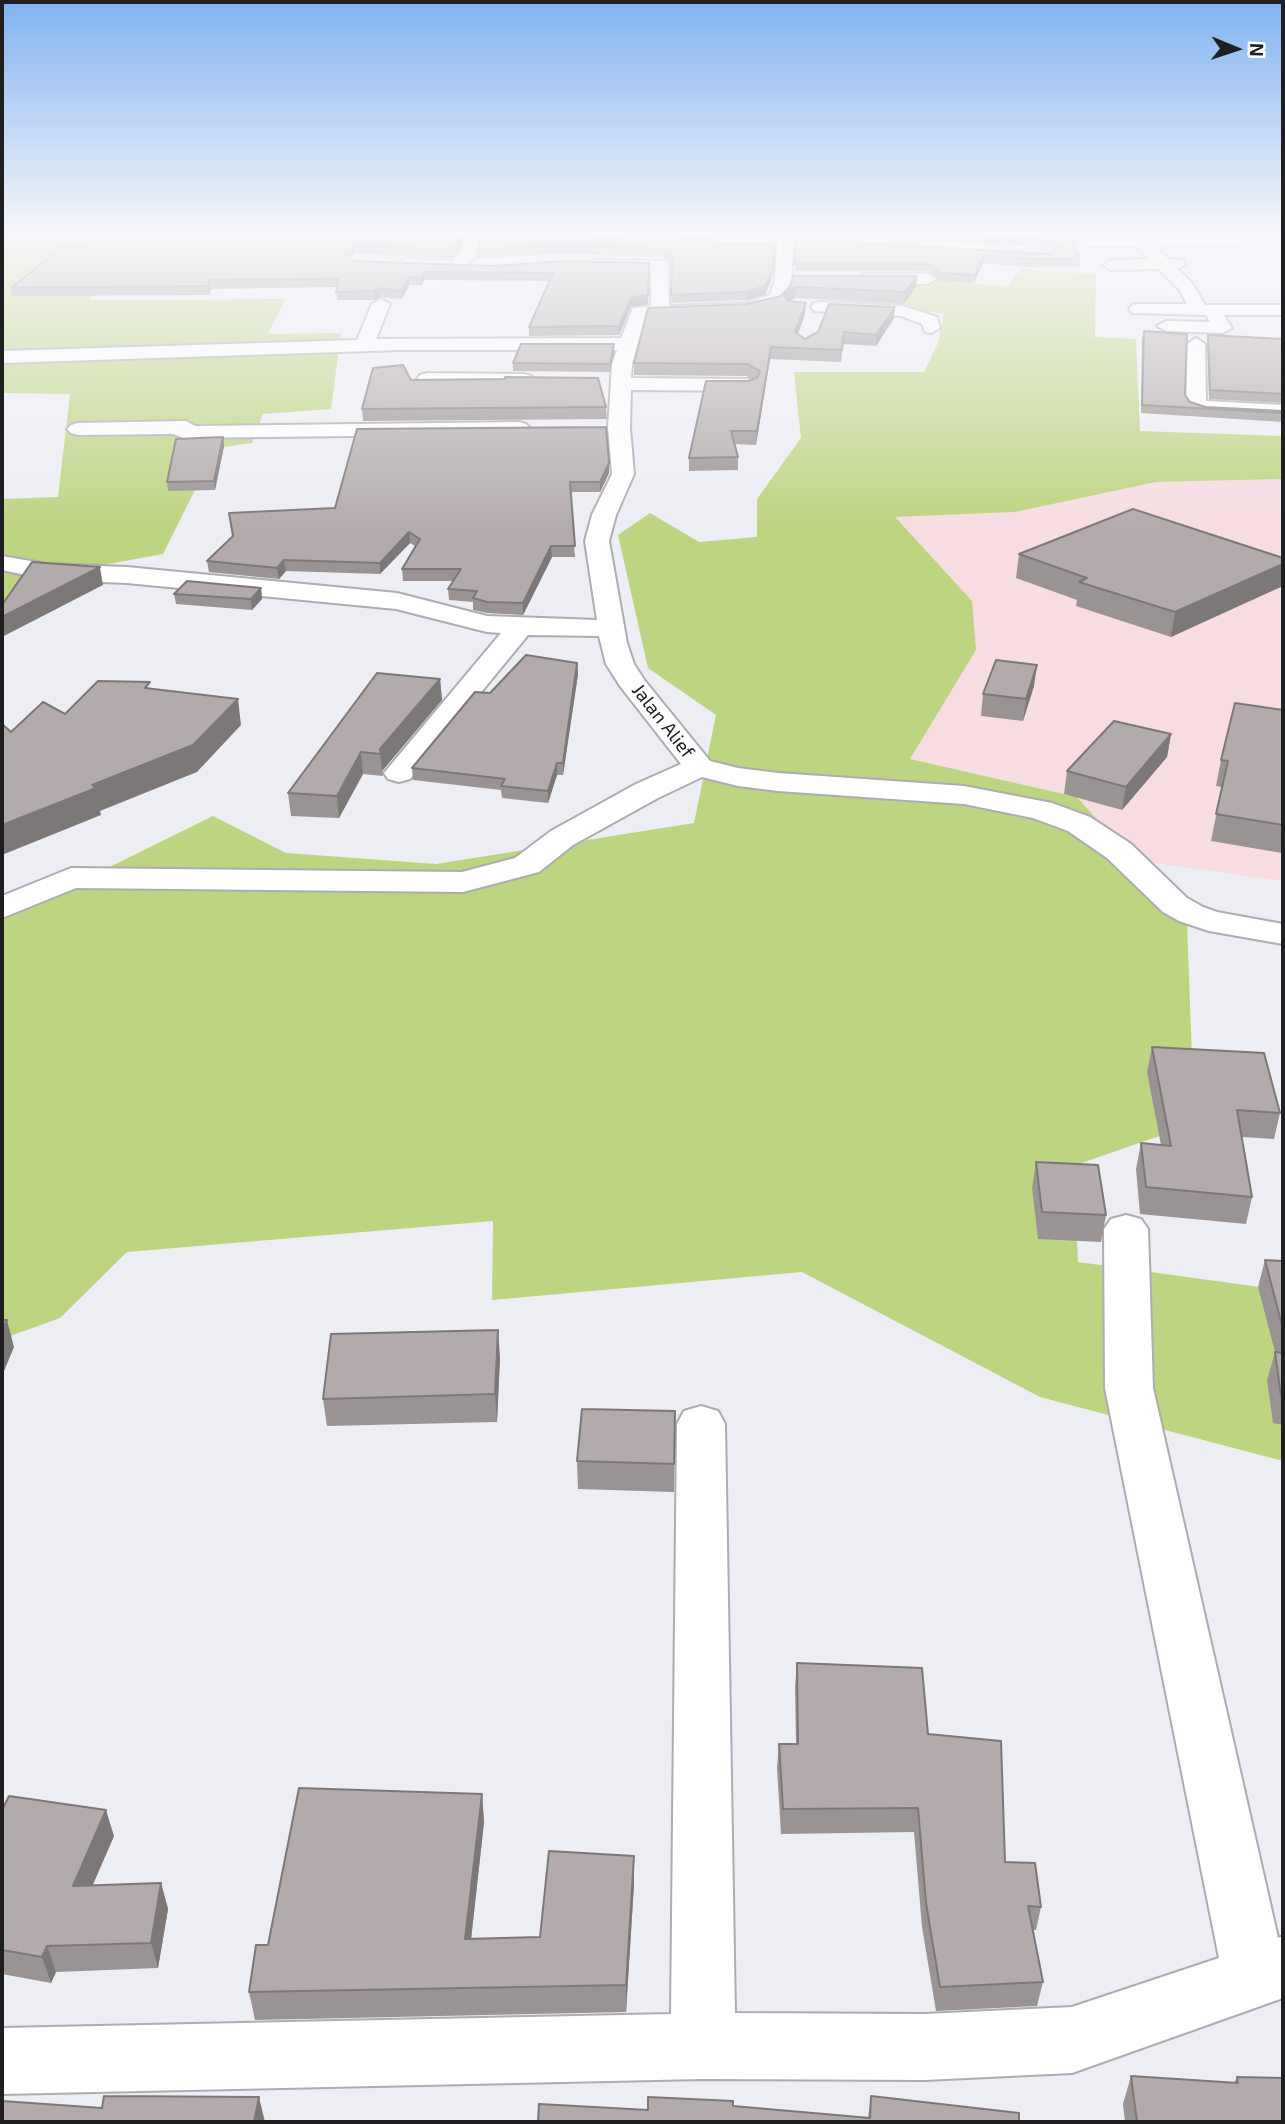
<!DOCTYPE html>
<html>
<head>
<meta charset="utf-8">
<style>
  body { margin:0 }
  #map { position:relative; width:1285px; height:2124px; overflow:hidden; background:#ededf4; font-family:"Exo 2",sans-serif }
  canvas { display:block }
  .frame { position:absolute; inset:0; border:4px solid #1f1f21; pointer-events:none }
  .north { position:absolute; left:1201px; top:14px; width:70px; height:70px; -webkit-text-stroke:5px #fff; paint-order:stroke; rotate:92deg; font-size:19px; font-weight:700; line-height:28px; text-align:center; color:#1f1f21 }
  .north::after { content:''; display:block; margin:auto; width:24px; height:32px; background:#1f1f21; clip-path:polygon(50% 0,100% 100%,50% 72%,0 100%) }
</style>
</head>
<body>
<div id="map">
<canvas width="1285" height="2124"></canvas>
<div class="frame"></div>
<div class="north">N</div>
</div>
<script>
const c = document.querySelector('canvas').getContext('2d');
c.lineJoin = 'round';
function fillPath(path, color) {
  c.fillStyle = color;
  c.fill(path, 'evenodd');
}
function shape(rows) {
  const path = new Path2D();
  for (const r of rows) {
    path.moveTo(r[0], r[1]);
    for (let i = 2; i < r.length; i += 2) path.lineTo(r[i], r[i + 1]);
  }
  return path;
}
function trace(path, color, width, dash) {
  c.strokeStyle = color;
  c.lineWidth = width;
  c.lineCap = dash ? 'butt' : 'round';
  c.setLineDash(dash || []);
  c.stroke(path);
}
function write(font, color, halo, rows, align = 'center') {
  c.font = font + ' "Exo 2",sans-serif';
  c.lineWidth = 6;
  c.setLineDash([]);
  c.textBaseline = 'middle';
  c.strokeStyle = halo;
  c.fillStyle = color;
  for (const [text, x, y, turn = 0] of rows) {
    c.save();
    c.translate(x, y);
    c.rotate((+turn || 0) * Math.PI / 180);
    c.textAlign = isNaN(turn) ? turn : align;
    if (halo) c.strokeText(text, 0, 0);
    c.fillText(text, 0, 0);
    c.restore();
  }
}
const commercial = shape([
  [1283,479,1283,881,1133,860,1077,797,910,759,976,650,894,517,1015,512,1156,482]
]);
const green = shape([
  [2,232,39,232,30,240,102,238,107,232,117,268,89,300,285,299,268,334,341,333,331,409,263,414,252,443,203,450,194,492,163,554,81,569,2,625,2,499,58,497,70,394,2,393],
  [909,264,954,282,1008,286,1021,269,1096,274,1095,337,1136,339,1140,431,1283,436,1283,479,1156,482,1015,512,895,517,972,601,976,650,910,759,1077,797,1187,921,1192,1060,1211,1118,1073,1166,1078,1262,1274,1289,1283,1324,1283,1461,1040,1397,802,1272,492,1300,493,1221,127,1252,60,1318,2,1339,2,920,213,816,286,853,436,864,694,823,716,715,648,668,618,535,650,513,699,542,757,537,757,499,801,438,794,372,924,372,938,343,944,314,905,308]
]);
const minor = shape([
  [81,232,97,232,81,252,69,252,67,249,81,232],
  [467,232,482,232,476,256,462,270,405,269,397,264,405,259,452,261,460,254,467,232],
  [778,232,794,232,791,279,784,301,779,305,746,313,646,317,632,364,631,378,747,379,754,381,757,385,754,389,747,391,631,390,630,428,634,474,616,515,609,541,627,643,634,664,645,681,710,761,738,768,778,773,964,786,1052,803,1090,817,1131,844,1187,898,1203,907,1217,912,1283,924,1283,944,1209,931,1179,921,1163,912,1107,858,1068,831,1033,818,964,804,778,791,738,786,702,777,658,798,573,845,539,872,463,892,76,888,2,918,2,896,71,868,462,872,515,858,551,831,636,784,681,764,620,686,606,664,599,636,528,635,410,779,399,782,388,779,384,773,501,633,487,632,396,609,127,583,48,580,2,570,2,556,48,564,127,567,397,593,487,616,597,620,585,541,592,515,612,474,608,428,612,364,617,350,401,350,2,363,2,351,357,340,372,304,381,299,390,304,376,339,621,338,633,308,651,306,651,270,596,268,590,266,588,263,590,260,666,261,668,265,669,306,746,303,770,295,775,279,778,232],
  [1283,234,1283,244,1155,246,1168,259,1183,260,1185,264,1178,269,1192,283,1205,305,1283,305,1283,315,1224,315,1232,328,1223,333,1166,331,1157,326,1166,321,1210,322,1206,315,1132,313,1129,309,1132,305,1138,304,1187,304,1179,289,1159,269,1111,270,1103,265,1111,260,1150,259,1137,246,1089,246,1081,241,1089,236,1283,234],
  [865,274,928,274,936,279,928,284,859,283,857,279,865,274],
  [820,302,903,306,937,317,940,328,931,333,925,332,922,324,901,316,814,311,811,307,814,303,820,302],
  [1196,338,1205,344,1206,401,1283,405,1283,417,1205,413,1189,408,1186,404,1187,344,1196,338],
  [427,373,524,374,531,376,534,380,531,384,524,386,420,383,417,379,420,375,427,373],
  [186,421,195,426,519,422,526,424,530,428,526,432,519,434,183,438,173,434,78,435,71,433,67,429,71,425,78,423,186,421],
  [1126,1215,1141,1219,1148,1229,1153,1388,1278,1938,1283,1936,1283,1998,1072,2073,925,2080,703,2079,2,2094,2,2028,671,2014,677,1424,684,1411,701,1406,718,1411,725,1424,735,2013,925,2014,1072,2007,1219,1958,1105,1388,1104,1229,1111,1219,1126,1215]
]);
const wall = shape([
  [465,232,458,253,451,258,355,254,350,258,354,261,494,266,564,261,648,304,631,307,619,335,529,336,529,327,550,281,424,280,421,285,409,285,402,299,380,297,374,300,337,300,336,292,337,287,211,289,209,295,12,296,11,288,82,246],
  [662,232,674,232,682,239,715,244,772,278,765,295,746,300,671,303,672,266,663,257,564,254,478,258,477,250,577,235,599,239,658,236,663,233],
  [795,232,1114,232,1114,233,1070,234,1080,259,1079,266,1028,267,983,263,974,283,938,281,937,277,928,271,795,271,796,239,1048,254,1056,251,1053,248,796,232],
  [917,276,916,287,904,304,795,298,789,301,805,314,798,334,805,339,894,318,876,346,843,344,841,362,770,359,756,445,735,444,738,457,738,470,689,471,689,458,748,381,752,380,747,376,634,375,634,363,747,304,781,296,790,286],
  [1144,331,1190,402,1206,407,1283,411,1283,422,1141,413,1142,339],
  [1208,335,1283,339,1283,403,1209,399,1207,343],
  [614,344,614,353,610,372,513,371,513,363],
  [411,380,606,407,607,419,363,421,362,409],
  [223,437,224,446,215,490,168,491,167,482],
  [609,463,609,473,600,492,570,492,575,557,552,557,523,615,487,613,473,610,473,602,449,600,448,589,454,581,403,581,402,569,415,546,410,543,380,574,286,571,279,579,209,572,207,561,233,537,229,513,335,508],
  [1019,554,1283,558,1171,637,1076,606,1077,600,1016,578],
  [261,588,262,599,252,610,176,604,174,594],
  [577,663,578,674,563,775,557,775,548,803,502,798,501,790,413,780,412,768,490,693],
  [440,679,442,700,382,771,383,776,363,774,339,818,291,816,288,793],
  [1034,686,1023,721,981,716,983,694],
  [1283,710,1283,870,1282,869,1282,853,1211,841,1222,787,1216,786,1221,760],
  [1171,734,1167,757,1122,810,1064,794,1067,771],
  [1152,1047,1280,1113,1274,1139,1242,1137,1252,1197,1246,1224,1140,1214,1136,1169,1141,1143,1161,1145,1147,1072],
  [1036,1162,1106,1215,1101,1242,1038,1239,1032,1188],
  [1265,1260,1283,1261,1283,1425,1273,1423,1267,1380,1275,1352,1258,1287],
  [500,1357,497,1422,327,1426,323,1399],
  [675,1411,674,1492,578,1489,577,1461],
  [797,1663,928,1734,1005,1862,1041,1907,1036,1930,1033,1930,1043,1982,1037,2006,936,2011,922,1927,914,1832,781,1834,777,1768,779,1744,796,1744,795,1687],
  [482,1794,484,1822,471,1939,540,1937,634,1856,634,1884,626,2012,255,2020,249,1992,268,1945],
  [2,1810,114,1836,92,1886,161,1883,168,1909,158,1968,56,1972,51,1983,2,1974],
  [1131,2076,1234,2083,1237,2077,1283,2122,1125,2122,1123,2104],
  [871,2096,1019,2113,1019,2122,538,2122,539,2104,648,2110,648,2097,733,2101,733,2106,868,2118]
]);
const shadedWall = shape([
  [462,232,465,232,458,253,451,258,451,250],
  [775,244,772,278,765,295,746,300,746,292],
  [354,246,355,254,345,261,344,253],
  [984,256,983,263,974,283,975,275],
  [649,263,648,304,631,307,619,335,619,326,631,298],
  [423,272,424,280,421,285,421,277],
  [917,276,916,287,904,304,905,292],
  [409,277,409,285,402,299,401,291],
  [210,280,211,289,209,295,208,286],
  [796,287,795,298,785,304,784,308,785,292],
  [379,288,380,297,374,300,374,291],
  [806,303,805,314,794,344,795,332],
  [895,307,894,318,876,346,876,335],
  [614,344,614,353,610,372,610,364],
  [771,347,770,359,756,445,757,431],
  [223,437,224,446,215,490,214,481],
  [609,463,609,473,600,492,600,482],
  [409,532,410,543,380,574,380,563],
  [551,546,552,557,523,615,523,603],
  [284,560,286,571,279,579,277,568],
  [1283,564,1283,586,1171,637,1175,612],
  [100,567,103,585,2,637,2,617],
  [261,588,262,599,252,610,251,599],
  [577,663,578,674,563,775,563,763],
  [1037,665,1034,686,1023,721,1026,699],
  [440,679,442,700,382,771,380,749],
  [238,699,241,725,197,772,100,811,101,815,2,855,2,825,92,785],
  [1171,734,1167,757,1122,810,1126,787],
  [361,752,363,774,339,818,337,796],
  [557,763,557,775,548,803,548,791],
  [7,1320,14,1347,2,1376,2,1331],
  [498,1330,500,1357,497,1422,495,1394],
  [482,1794,484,1822,468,1967,465,1939],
  [106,1810,114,1836,81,1912,73,1886],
  [634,1856,634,1884,626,2012,626,1985],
  [161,1883,168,1909,158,1968,151,1943],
  [47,1946,56,1972,51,1983,42,1957],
  [259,2097,265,2122,254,2122]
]);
const building = shape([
  [93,232,462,232,457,244,451,250,354,246,344,253,354,261,494,266,564,261,649,263,648,295,631,298,619,326,529,327,553,273,423,272,421,277,409,277,401,291,379,288,374,291,336,292,339,279,210,280,208,286,11,288,65,245,82,246,93,232],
  [482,232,574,232,577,235,599,239,658,236,665,232,674,232,682,239,713,239,715,244,775,244,773,270,765,286,746,292,671,295,672,258,663,249,564,246,477,250,482,232],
  [902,232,1069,232,1080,259,1029,259,984,256,975,275,938,273,938,269,929,264,795,264,796,239,1048,254,1056,251,1058,245,1054,241,902,232],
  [793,276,917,276,905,292,796,287,785,292,784,296,789,301,806,303,795,332,805,339,818,332,829,304,895,307,876,335,844,332,842,350,771,347,757,431,731,431,738,457,689,458,706,381,748,381,757,378,760,371,747,364,634,363,648,308,747,304,781,296,790,286,793,276],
  [1144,331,1187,334,1185,395,1190,402,1206,407,1283,411,1283,413,1142,405,1144,331],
  [1208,335,1283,339,1283,394,1210,390,1208,335],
  [521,344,614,344,610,364,513,363,521,344],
  [403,365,411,380,504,379,505,377,598,378,606,407,362,409,373,368,403,365],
  [606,427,609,463,600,482,570,482,575,546,551,546,523,603,487,602,473,598,477,591,448,589,461,569,402,569,420,539,409,532,380,563,284,560,277,568,207,561,233,536,229,513,335,508,357,429,606,427],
  [223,437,214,481,167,482,176,439,223,437],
  [1133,509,1283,558,1283,564,1175,612,1079,582,1087,578,1019,554,1133,509],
  [32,562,100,567,2,617,2,605,32,562],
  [187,581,261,588,251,599,174,594,187,581],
  [526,655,577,663,563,763,557,763,548,791,501,786,505,779,412,768,475,692,490,693,526,655],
  [996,660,1037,665,1026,699,983,694,996,660],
  [377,673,440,679,380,749,381,754,361,752,337,796,288,793,377,673],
  [98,681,150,682,145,688,238,699,193,745,92,785,96,788,2,825,2,724,11,732,43,702,65,714,98,681],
  [1235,703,1283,710,1283,825,1216,814,1228,761,1221,760,1235,703],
  [1114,721,1171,734,1126,787,1067,771,1114,721],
  [1152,1047,1264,1053,1280,1113,1237,1110,1252,1197,1146,1187,1141,1143,1171,1146,1152,1047],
  [1036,1162,1098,1165,1106,1215,1042,1212,1036,1162],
  [1265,1260,1283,1261,1283,1329,1265,1260],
  [2,1320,7,1320,2,1331,2,1320],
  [498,1330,495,1394,323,1399,331,1334,498,1330],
  [1275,1352,1283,1353,1283,1396,1281,1396,1275,1352],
  [582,1409,675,1411,674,1464,577,1461,582,1409],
  [797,1663,922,1668,928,1734,1001,1741,1005,1862,1035,1863,1041,1907,1028,1906,1043,1982,940,1987,926,1903,918,1808,783,1809,779,1744,798,1744,797,1663],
  [299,1788,482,1794,465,1939,540,1937,549,1851,634,1856,626,1985,249,1992,256,1945,268,1945,299,1788],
  [9,1796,106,1810,73,1886,161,1883,151,1943,47,1946,42,1957,2,1950,2,1810,9,1796],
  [1131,2076,1238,2083,1237,2077,1283,2078,1283,2122,1137,2122,1131,2076],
  [104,2096,259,2097,254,2122,2,2122,2,2101,102,2108,104,2096],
  [871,2096,1019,2113,1019,2122,538,2122,539,2104,648,2110,648,2097,733,2101,733,2106,870,2118,871,2096]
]);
const farStreetnames = [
  ["Jalan Alief",663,721,52]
];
fillPath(commercial, '#f7dce1');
fillPath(green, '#bdd481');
trace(minor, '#acacb2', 4);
fillPath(minor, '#fff');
fillPath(wall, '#9a9393');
fillPath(shadedWall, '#7d7878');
fillPath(building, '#b3abab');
trace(building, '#7d7878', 2);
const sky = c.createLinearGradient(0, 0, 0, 529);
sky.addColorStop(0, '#81b2ef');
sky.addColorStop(0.44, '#f7f7fa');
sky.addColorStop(1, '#f7f7fa00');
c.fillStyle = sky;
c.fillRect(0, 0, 1285, 529);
write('19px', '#1f1f21', '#fff', farStreetnames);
</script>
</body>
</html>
